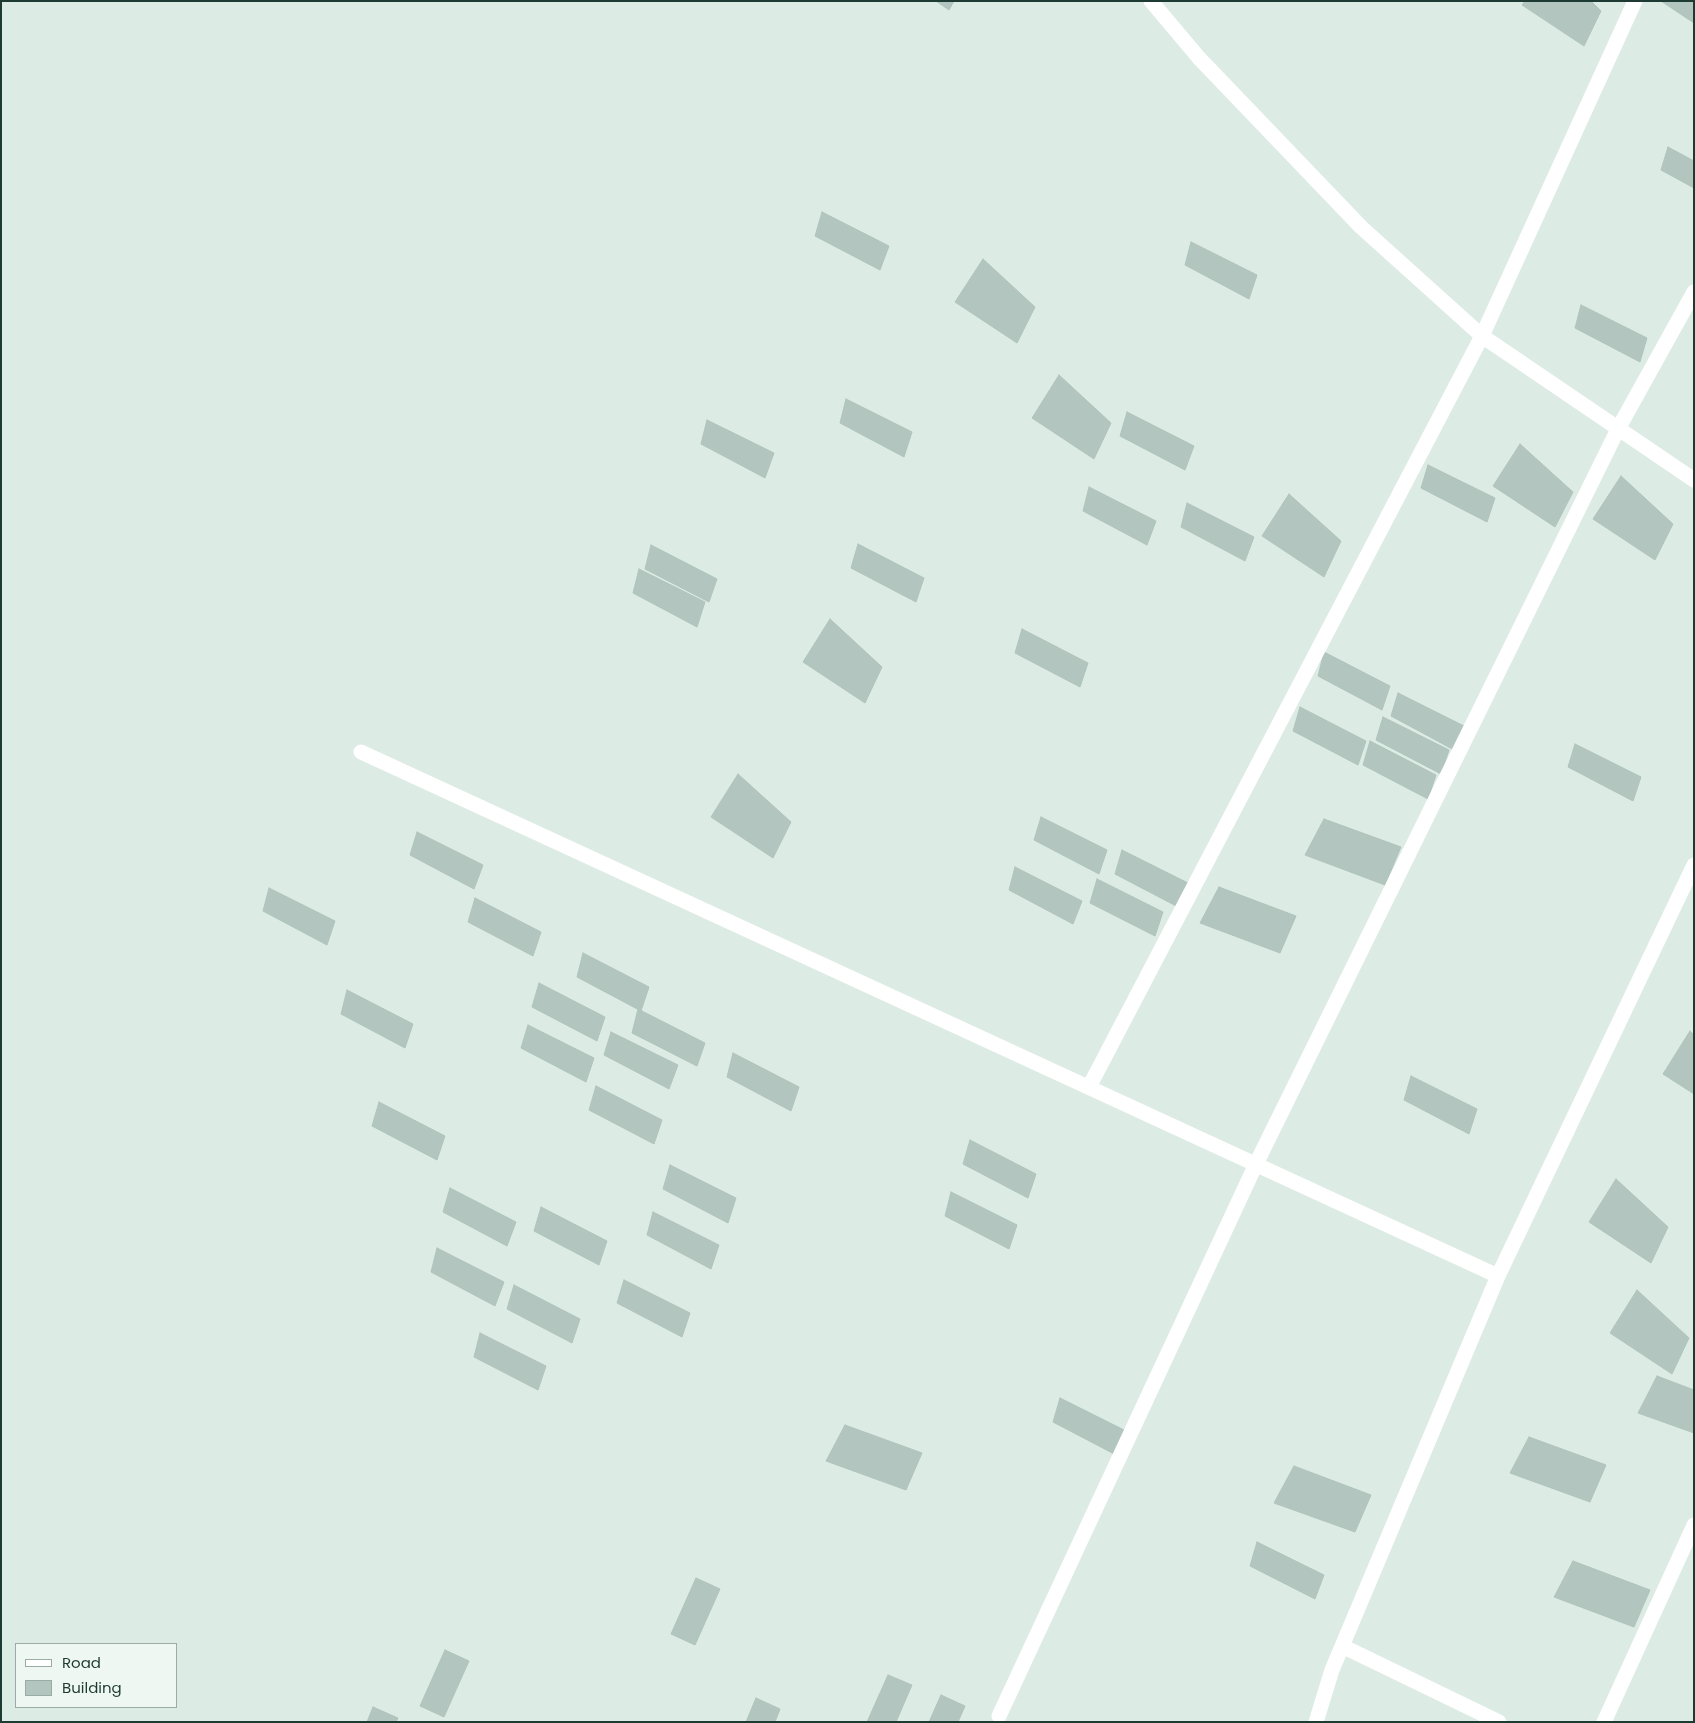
<!DOCTYPE html>
<html>
<head>
<meta charset="utf-8">
<style>
  body { margin:0 }
  #map { position:relative; width:1695px; height:1723px; overflow:hidden; background:#ddebe5; font-family:Poppins,sans-serif }
  canvas { display:block }
  .frame { position:absolute; inset:0; border:2px solid #1e3b33; pointer-events:none }
  .legend { position:absolute; left:15px; top:1643px; width:162px; height:65px; box-sizing:border-box; background:#eef7f2; border:1px solid #9baca6; margin:0; padding:6px 9px; list-style:none; font-size:15px; color:#1e3b33 }
  .legend li { display:flex; align-items:center; gap:10px; height:25px }
  .legend b { width:25px; border:1px solid #9baca6 }
</style>
</head>
<body>
<div id="map">
<canvas width="1695" height="1723"></canvas>
<div class="frame"></div>
<ul class="legend">
<li><b style="height:6px;background:#fff"></b>Road</li>
<li><b style="height:14px;background:#b2c5be"></b>Building</li>
</ul>
</div>
<script>
const c = document.querySelector('canvas').getContext('2d');
c.lineJoin = 'round';
function fillPath(path, color) {
  c.fillStyle = color;
  c.fill(path, 'evenodd');
}
function shape(rows) {
  const path = new Path2D();
  for (const r of rows) {
    path.moveTo(r[0], r[1]);
    for (let i = 2; i < r.length; i += 2) path.lineTo(r[i], r[i + 1]);
  }
  return path;
}
function trace(path, color, width, dash) {
  c.strokeStyle = color;
  c.lineWidth = width;
  c.lineCap = dash ? 'butt' : 'round';
  c.setLineDash(dash || []);
  c.stroke(path);
}
const building = shape([
  [936,1,954,1,949,10,936,1],
  [1525,1,1591,1,1601,11,1584,46,1522,5,1525,1],
  [1661,1,1694,1,1694,23,1661,1],
  [1668,147,1694,161,1694,188,1661,170,1668,147],
  [822,212,889,246,880,270,815,236,822,212],
  [1191,242,1257,275,1249,299,1185,265,1191,242],
  [983,259,1035,307,1017,343,955,302,983,259],
  [1581,305,1647,338,1640,362,1575,328,1581,305],
  [1059,375,1111,423,1094,459,1032,418,1059,375],
  [846,399,912,432,904,457,840,423,846,399],
  [1127,412,1194,446,1185,470,1120,436,1127,412],
  [707,420,774,453,765,478,701,444,707,420],
  [1520,444,1573,492,1555,527,1493,486,1520,444],
  [1428,465,1495,498,1487,522,1421,488,1428,465],
  [1621,476,1673,524,1655,560,1593,519,1621,476],
  [1089,487,1156,521,1147,545,1083,511,1089,487],
  [1289,494,1341,541,1324,577,1262,536,1289,494],
  [1187,503,1254,537,1245,561,1181,527,1187,503],
  [858,544,924,578,916,602,851,568,858,544],
  [651,545,717,579,709,602,645,569,651,545],
  [639,569,705,602,697,627,633,593,639,569],
  [830,619,882,667,865,703,803,662,830,619],
  [1022,629,1088,663,1080,687,1015,653,1022,629],
  [1324,652,1390,686,1382,710,1318,676,1324,652],
  [1398,693,1464,726,1456,751,1391,716,1398,693],
  [1300,707,1366,741,1358,765,1293,731,1300,707],
  [1383,717,1449,750,1441,774,1376,740,1383,717],
  [1370,741,1436,775,1428,799,1363,765,1370,741],
  [1575,744,1641,777,1633,801,1568,767,1575,744],
  [738,774,791,822,773,858,711,817,738,774],
  [1041,817,1107,850,1099,874,1034,840,1041,817],
  [1324,819,1401,847,1385,885,1305,855,1324,819],
  [417,832,483,865,474,889,410,855,417,832],
  [1122,850,1188,883,1180,908,1115,874,1122,850],
  [1015,867,1082,901,1073,924,1009,890,1015,867],
  [1097,879,1163,912,1155,936,1090,903,1097,879],
  [1219,887,1296,916,1280,953,1200,923,1219,887],
  [269,888,335,921,327,945,263,911,269,888],
  [475,898,541,932,533,956,468,922,475,898],
  [583,953,649,987,641,1011,577,977,583,953],
  [539,983,605,1017,597,1041,532,1007,539,983],
  [347,990,413,1024,405,1048,341,1014,347,990],
  [638,1009,705,1043,697,1066,632,1033,638,1009],
  [528,1025,594,1058,586,1082,521,1048,528,1025],
  [1690,1031,1694,1035,1694,1094,1663,1074,1690,1031],
  [611,1032,678,1065,669,1089,604,1055,611,1032],
  [733,1053,799,1087,791,1111,727,1077,733,1053],
  [1411,1076,1477,1109,1469,1134,1404,1100,1411,1076],
  [596,1086,662,1120,654,1144,589,1110,596,1086],
  [379,1102,445,1136,437,1160,372,1126,379,1102],
  [970,1140,1036,1174,1028,1198,963,1164,970,1140],
  [670,1165,736,1198,728,1223,663,1189,670,1165],
  [1616,1179,1668,1227,1651,1263,1589,1222,1616,1179],
  [450,1188,516,1222,507,1246,443,1212,450,1188],
  [951,1192,1017,1225,1009,1249,945,1216,951,1192],
  [541,1207,607,1241,599,1265,534,1231,541,1207],
  [653,1212,719,1245,711,1269,647,1235,653,1212],
  [437,1248,504,1282,495,1306,431,1272,437,1248],
  [624,1280,690,1313,682,1337,617,1303,624,1280],
  [514,1285,580,1319,572,1343,507,1309,514,1285],
  [1637,1290,1689,1338,1672,1374,1610,1333,1637,1290],
  [480,1333,546,1366,538,1390,474,1357,480,1333],
  [1657,1376,1694,1390,1694,1433,1638,1413,1657,1376],
  [1060,1398,1126,1431,1118,1456,1053,1422,1060,1398],
  [845,1425,922,1453,906,1490,826,1461,845,1425],
  [1529,1437,1606,1465,1590,1502,1510,1473,1529,1437],
  [1294,1466,1371,1495,1355,1532,1274,1503,1294,1466],
  [1257,1542,1324,1575,1315,1599,1250,1566,1257,1542],
  [1573,1561,1650,1590,1634,1627,1554,1597,1573,1561],
  [696,1578,720,1589,695,1645,671,1634,696,1578],
  [445,1650,469,1661,444,1717,420,1706,445,1650],
  [888,1675,912,1685,896,1722,867,1722,888,1675],
  [941,1695,965,1706,958,1722,929,1722,941,1695],
  [756,1698,780,1709,775,1722,746,1722,756,1698],
  [373,1707,398,1718,396,1722,367,1722,373,1707]
]);
const minor = shape([
  [1151,1,1199,58,1361,227,1482,336,1694,480],
  [361,752,1498,1276],
  [1089,1087,1482,336,1635,1],
  [1342,1646,1499,1722],
  [999,1716,1256,1164,1618,429,1694,292],
  [1316,1722,1332,1670,1498,1276,1694,865],
  [1604,1722,1694,1525]
]);
fillPath(building, '#b2c5be');
trace(building, '#afc4bc', 1);
trace(minor, '#fff', 15);
</script>
</body>
</html>
